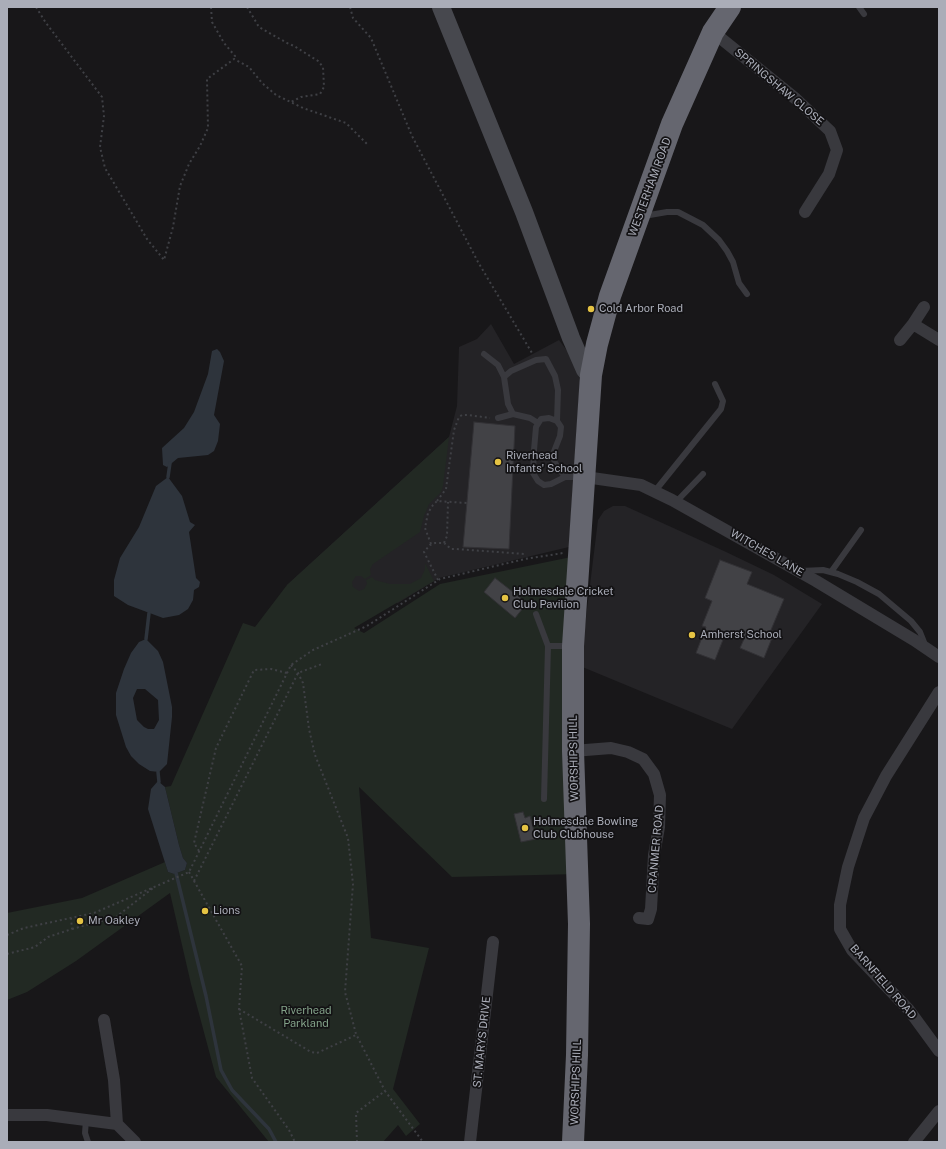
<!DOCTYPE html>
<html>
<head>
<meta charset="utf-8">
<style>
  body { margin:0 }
  #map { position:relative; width:946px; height:1149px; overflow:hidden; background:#181719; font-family:"Public Sans",sans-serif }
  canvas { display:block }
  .frame { position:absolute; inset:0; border:8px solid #aaadb8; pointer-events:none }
</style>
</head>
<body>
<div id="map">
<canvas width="946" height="1149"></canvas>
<div class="frame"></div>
</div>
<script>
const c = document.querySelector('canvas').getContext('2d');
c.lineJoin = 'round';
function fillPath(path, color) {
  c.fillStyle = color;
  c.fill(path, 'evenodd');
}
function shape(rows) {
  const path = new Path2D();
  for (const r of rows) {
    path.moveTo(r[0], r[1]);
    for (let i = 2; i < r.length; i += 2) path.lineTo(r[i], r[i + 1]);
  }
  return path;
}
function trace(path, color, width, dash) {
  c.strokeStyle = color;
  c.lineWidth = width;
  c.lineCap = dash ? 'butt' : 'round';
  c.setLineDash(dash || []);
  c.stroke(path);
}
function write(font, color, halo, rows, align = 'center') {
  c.font = font + ' "Public Sans",sans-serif';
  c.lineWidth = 3.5;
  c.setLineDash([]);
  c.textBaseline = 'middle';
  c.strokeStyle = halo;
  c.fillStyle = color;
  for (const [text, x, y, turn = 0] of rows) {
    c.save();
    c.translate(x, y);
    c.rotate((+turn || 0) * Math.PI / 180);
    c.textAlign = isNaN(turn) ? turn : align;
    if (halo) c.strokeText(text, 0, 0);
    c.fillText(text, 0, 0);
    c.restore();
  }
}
const built = shape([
  [491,324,514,364,559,340,574,360,580,381,569,547,439,578,398,603,287,585,449,437,457,406,459,347,477,339],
  [613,506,625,506,724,551,774,575,822,604,732,729,580,666,598,520,604,511]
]);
const green = shape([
  [449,437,443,486,441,492,429,504,424,516,420,532,373,564,370,569,371,575,365,579,361,576,356,576,352,582,353,587,359,591,364,589,367,584,366,580,372,577,375,580,390,584,410,584,421,578,425,569,425,563,434,581,354,628,364,633,440,584,581,555,579,874,452,877,359,787,371,938,429,948,393,1089,420,1124,406,1136,398,1125,383,1142,269,1142,216,1077,191,984,170,893,76,961,27,992,7,1000,7,913,82,898,165,862,168,872,174,874,185,870,187,863,183,858,179,845,165,787,171,786,243,623,255,627,287,585]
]);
const water = shape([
  [217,349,220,352,224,361,214,415,220,424,218,441,214,451,208,455,178,458,167,467,163,465,162,448,184,428,194,412,208,374,212,351],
  [168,477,182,496,190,522,195,525,189,532,196,578,200,582,199,587,194,590,193,600,188,609,179,615,163,618,128,605,114,596,114,580,120,558,139,527,156,486],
  [146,639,158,651,163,662,172,707,172,717,167,764,159,772,150,771,139,764,131,756,126,747,116,715,116,693,124,669,131,653,139,642],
  [137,689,145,689,158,700,159,720,154,729,148,729,144,727,137,720,133,698],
  [158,781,165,787,179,845,183,858,187,863,185,870,174,874,168,872,148,809,151,789]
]);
const stream = shape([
  [168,477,170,463],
  [146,639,149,613],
  [158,772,159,782],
  [176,873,206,996,221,1070,232,1090,269,1129,276,1142]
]);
const building = shape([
  [474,422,515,426,509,549,463,547,474,422],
  [720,560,752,572,747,584,784,599,768,637,772,638,764,658,740,648,744,639,726,632,715,660,696,653,706,627,702,626,712,601,705,598,720,560],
  [495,578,527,603,515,618,484,592,495,578],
  [523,812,525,818,530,816,536,839,521,842,514,814,523,812]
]);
const path = shape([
  [36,7,46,23,102,97,104,116,100,147,105,168,147,239,164,260,173,227,180,186,189,164,200,146,208,128,207,79,234,59,249,67,262,83,276,95,303,108,346,123,368,145],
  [211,7,212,22,224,43,235,56,234,59],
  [247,7,259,27,287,43,294,46,318,61,323,67,324,87,320,94,301,97,291,102],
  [350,7,353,18,371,38,412,136,478,262,532,353],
  [437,501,446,489,454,430,459,417,462,415,468,415,490,418],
  [444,543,447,536,448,502],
  [431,544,425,528,428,513,433,505,437,501,467,503],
  [438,580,424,552,430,545,435,543,444,543,451,549,456,549,525,554],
  [291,665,298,673,303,683,309,729,315,755,348,838,353,884,345,992,356,1034,385,1091],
  [199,851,194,843,216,748,254,670,271,669,287,673],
  [189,872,242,966,239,1009,252,1078,289,1130,295,1142],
  [194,881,298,673,322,664],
  [72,929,116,917,153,888],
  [7,935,24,928,94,913,189,872,291,665,313,650,367,626,440,579,525,559,563,553],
  [7,954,35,947,48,937,72,929,71,918],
  [239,1009,311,1052,317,1053,356,1035],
  [357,1142,356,1113,385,1091,423,1142]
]);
const lane = shape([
  [859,7,864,14],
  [644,216,667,212,678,212,703,225,719,240,727,251,733,262,739,283,747,294],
  [484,354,498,365,504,377],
  [498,418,513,414],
  [538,423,530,418,513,414,508,404,504,377,511,371,536,360,546,359,555,376,558,390,557,421],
  [565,477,555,463,553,454,560,436,561,427,557,421,549,418,541,419,536,427,534,450,533,473,538,481,544,485,551,484,565,477,581,477],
  [655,491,721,409,723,401,715,384],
  [676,502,703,474],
  [801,571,823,570,838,574,857,582,879,594,911,621,920,632,926,647],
  [831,572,861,530],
  [536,614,548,646,544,799],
  [548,646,569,646],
  [86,1120,85,1133,88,1142]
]);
const street = shape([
  [713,32,796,99,830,131,837,150,829,174,805,212],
  [913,324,924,307],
  [900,340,913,324,939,340],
  [585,477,641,485,672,500,816,581,914,640,939,657],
  [939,692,886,776,864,818,848,867,840,905,840,929,852,950,909,1010,939,1051],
  [573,751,611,748,628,752,643,759,654,774,660,795,659,827,654,855,651,909,648,919,639,918],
  [104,1020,114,1080,117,1124],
  [7,1115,47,1115,117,1124,135,1142],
  [470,1142,493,942],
  [914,1142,939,1111]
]);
const secondary = shape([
  [441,7,524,212,571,338,585,370,591,375]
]);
const highway = shape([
  [573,1142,577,1055,579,924,573,751,573,646,591,375,597,344,610,296,672,124,713,32,730,7]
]);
const markers = [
  [591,309,4,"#e5c343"],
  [498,462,4,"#e5c343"],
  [505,598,4,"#e5c343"],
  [692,635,4,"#e5c343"],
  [525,828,4,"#e5c343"],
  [205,911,4,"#e5c343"],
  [80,921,4,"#e5c343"]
];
const streetNames = [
  ["SPRINGSHAW CLOSE",779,87,40],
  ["WESTERHAM ROAD",650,187,-70],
  ["WITCHES LANE",767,553,30],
  ["WORSHIPS HILL",574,758,-91],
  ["CRANMER ROAD",656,849,-85],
  ["BARNFIELD ROAD",883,982,49],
  ["ST. MARYS DRIVE",482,1042,-84],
  ["WORSHIPS HILL",576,1082,-88]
];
const poiNames = [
  ["Cold Arbor Road",599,309],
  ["Riverhead",506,456],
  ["Infants' School",506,469],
  ["Holmesdale Cricket",513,592],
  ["Club Pavilion",513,605],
  ["Amherst School",700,635],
  ["Holmesdale Bowling",533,822],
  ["Club Clubhouse",533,835],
  ["Lions",213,911],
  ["Mr Oakley",88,921]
];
const parkNames = [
  ["Riverhead",306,1011],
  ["Parkland",306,1024]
];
fillPath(built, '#242326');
fillPath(green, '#222923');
fillPath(water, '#2e343c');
trace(stream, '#2e343c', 3.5);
fillPath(building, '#424246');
trace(building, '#323135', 1);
trace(path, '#3f4045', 2, [2, 3]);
trace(lane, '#39393e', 6);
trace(street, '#39393e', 12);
trace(secondary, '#47484e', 18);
trace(highway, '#65666f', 22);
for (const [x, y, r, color] of markers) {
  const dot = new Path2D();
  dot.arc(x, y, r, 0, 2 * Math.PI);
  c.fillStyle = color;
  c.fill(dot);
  trace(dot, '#131214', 1.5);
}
write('11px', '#aaadb8', '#131214', streetNames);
write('11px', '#aaadb8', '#131214', poiNames, 'left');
write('11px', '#83a289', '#131214', parkNames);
</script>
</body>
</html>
